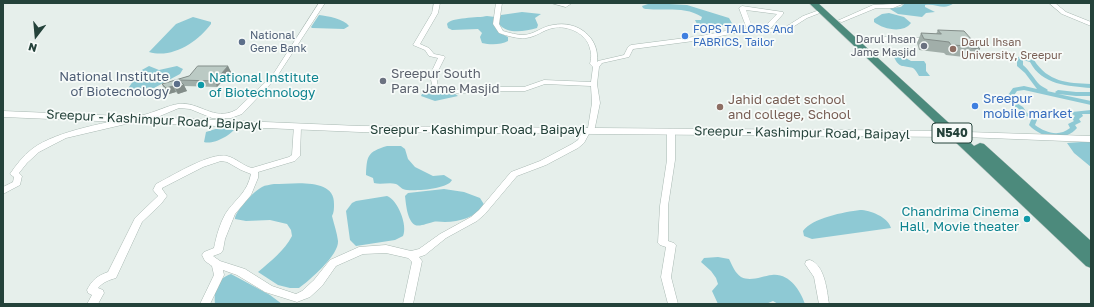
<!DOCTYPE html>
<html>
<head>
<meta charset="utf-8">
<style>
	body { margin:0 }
	#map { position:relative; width:1094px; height:307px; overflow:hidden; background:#e6efeb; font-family:"Golos Text",sans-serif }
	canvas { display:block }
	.frame { position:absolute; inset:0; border:4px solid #24423a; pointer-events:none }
	.north { position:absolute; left:16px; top:16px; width:40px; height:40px; -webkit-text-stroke:3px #f7fbf9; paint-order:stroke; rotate:196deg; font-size:11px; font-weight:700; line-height:16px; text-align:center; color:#24423a }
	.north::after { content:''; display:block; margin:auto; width:14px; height:18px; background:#24423a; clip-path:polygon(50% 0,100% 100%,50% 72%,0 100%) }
</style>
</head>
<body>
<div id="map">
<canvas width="1094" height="307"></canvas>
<div class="frame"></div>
<div class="north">N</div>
</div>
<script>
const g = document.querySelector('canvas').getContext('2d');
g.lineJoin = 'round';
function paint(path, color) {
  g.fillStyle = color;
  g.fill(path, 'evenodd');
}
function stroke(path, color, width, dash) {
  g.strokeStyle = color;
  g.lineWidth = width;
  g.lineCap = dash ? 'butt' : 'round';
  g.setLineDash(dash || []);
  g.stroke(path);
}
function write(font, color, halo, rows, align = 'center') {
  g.font = font + ' "Golos Text",sans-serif';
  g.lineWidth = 3.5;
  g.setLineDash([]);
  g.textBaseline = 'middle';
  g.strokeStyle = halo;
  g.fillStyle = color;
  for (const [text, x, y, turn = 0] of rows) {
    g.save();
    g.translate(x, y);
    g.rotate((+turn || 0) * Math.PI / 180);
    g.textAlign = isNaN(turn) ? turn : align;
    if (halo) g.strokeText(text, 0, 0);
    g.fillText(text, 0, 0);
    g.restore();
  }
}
const water = new Path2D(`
	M651 3 687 5 729 18 733 25 731 26 709 24 708 25 697 24 695 20H701L702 17C685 6 665 11 647 9 643 9 643 8 642 6Z
	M905 3H954C944 11 936 3 925 5V7L935 12 926 13 922 17 898 14 890 9 891 8 901 7Z
	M522 12 541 14 535 18 538 25 537 28C525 31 508 35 499 24L500 17 501 15Z
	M889 13 904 17 911 23C903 34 883 29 874 22V19L882 14Z
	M319 15C328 16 344 19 349 26L344 29 312 28 311 27Z
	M487 16 495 17C495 32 497 31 508 37V41C501 45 490 45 482 43L480 37 482 33 478 29 452 30 448 28 447 24C451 17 478 18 487 16Z
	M193 17 211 22V24C198 42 172 59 149 52L176 24Z
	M897 56 904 57 911 61H924L926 64V71L930 76H919C917 73 916 70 913 68 904 65 899 69 894 57Z
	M149 66 159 70 177 66 183 69 180 74 154 88 127 90 140 71Z
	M427 92 455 94 458 96 435 101 421 96 422 94Z
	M225 126 235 128C232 135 213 145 204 142L206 132Z
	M1081 142H1091V167L1074 153 1067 143Z
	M387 146H401L405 149 408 159 415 167 433 176 444 175 452 180C448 189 417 191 407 190 402 190 400 186 396 184 389 182 381 185 374 183L373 178 366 175C367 156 367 152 387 146Z
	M274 184C293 184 335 177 334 204 334 209 334 212 332 216 334 224 337 233 338 241 339 255 310 280 299 288H290L278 285 258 272C271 261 284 251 292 236L291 230 287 224 270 220 246 221 235 219C235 211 254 191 262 187 265 185 270 185 274 184Z
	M444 189 464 192 480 198 485 206C474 217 460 222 445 222 441 222 437 221 433 222 428 223 420 227 415 225 407 220 406 204 405 196L408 193Z
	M387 196C398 200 408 226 403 236L395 240 356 246 350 240 346 211 352 203 356 201Z
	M860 210C870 210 888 217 891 228L812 239 804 236 803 231C812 218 844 212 860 210Z
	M718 257 729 259C732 265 735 273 741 277 751 282 762 276 772 275 789 273 800 290 805 304H778L773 301 766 304H718L712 291 718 284 716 278 711 271 701 262 704 258Z
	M231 274 270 295 282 304H215C214 290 216 279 231 274Z`);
const canal = new Path2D(`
	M1020 56 1034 60C1048 82 1067 83 1091 84V88C1068 86 1042 85 1030 62L1023 60V65C1030 71 1034 79 1040 85 1042 87 1046 88 1048 90L1047 91 1056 93 1055 92 1058 90 1076 92H1091V96H1076L1058 94 1091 101V105L1024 90 1017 91 1012 98V100L1023 107 1027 113 1033 115 1037 120 1035 125C1046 133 1059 137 1070 128L1068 124 1074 121 1072 119 1075 116 1071 113 1072 112 1091 110V114H1082L1083 116 1079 119 1081 122 1075 125 1077 128C1064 143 1041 138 1029 125L1031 120 1029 117 1023 115 1019 109 1006 101V98L1013 88 1024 86 1037 89 1025 73 1017 66V58Z`);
const minor = new Path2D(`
	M319 3H325L276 78 242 114 231 118H212L190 109 179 108 160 116 66 138 39 152 27 163 19 173 22 176 20 185 3 194V187L13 182 14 177 10 174C16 165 23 156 32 149 57 130 111 122 143 115 153 113 169 105 178 104 200 101 213 122 236 110L272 76Z
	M434 3H440L438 13 420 44 429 48 434 54 444 56 445 57 436 75 438 87 451 90 485 87H524L544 80 591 82 593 67 590 64C591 59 592 54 590 49 587 33 567 25 553 28 543 30 536 37 526 38 517 39 508 36 499 33L493 24 496 3H502L499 24 503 31C510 33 517 35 524 35 535 34 543 26 553 25 577 20 600 37 597 62L598 61 624 55 628 47 631 45 701 36 735 29H747L739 8 742 6 783 12V14L770 29 784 28 803 16 822 9 825 11 807 18 785 32 735 33 701 40 633 49 629 57 602 63 599 67 597 84 600 103 594 132H590L584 143 578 148 546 165 517 176 485 214 477 221 446 238 425 255 419 257 422 261 413 304H403L412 262 408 258 386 253 363 254 336 266 322 286 310 297 297 302 265 292 237 275 223 270 224 275 210 304H200L214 275 212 266 205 261 202 255 204 252 214 248C216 237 221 219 228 210 238 197 247 192 251 174L241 170 227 162 221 161 203 167 162 188V189L167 196 161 204 142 222 116 278C109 280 103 282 98 288L103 290 104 293 98 304H87L92 295 88 293 87 290C92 280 97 276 108 272L135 218 158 196 153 190 156 184C172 176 210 152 227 156 236 158 243 166 252 168L289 157 292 155 294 125H300L301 127 300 156 295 161 258 172V178L251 195 235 214 225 239 223 250 221 253 213 256 220 261 245 269 272 286 296 294 302 291 314 280 330 260 359 247 386 245 411 251 419 249 440 234 471 217 479 210 511 172 540 161 572 144 578 140 584 128H588L592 103 591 86 545 84 525 91H485L451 94 433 89 430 75 438 58 429 56 425 50 413 45 432 13ZM746 10 777 14 769 22 764 29H753Z
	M551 3H572L566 7Z
	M897 3H905L893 8H876L842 22 837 21 873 5 893 4Z
	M1049 3H1055L1066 12 1091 22V26L1062 14Z
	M886 37 928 38 931 40 928 42 886 41 862 43 859 41 862 39Z
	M668 129H671L675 131V160L668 206V241L674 243 676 245 671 277 678 304H668L661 277 666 247 660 245 658 243 660 206 667 160V131Z
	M810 260C825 265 827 291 829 304H819L814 277 805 264 806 261Z`);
const tertiary = new Path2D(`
	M3 111 360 126 954 131 959 134 954 137 360 132 3 117Z
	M967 132 1091 136V142L964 137 962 135 964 133Z`);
const trunk = new Path2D(`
	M809 3H818L974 146 980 143 984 144 1091 241V268L1086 266Z`);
const wall = new Path2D(`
	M938 30 980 49 975 59H966L964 57 946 55 944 53 919 50 917 43 921 33 936 34Z
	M228 66 231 72 217 87 184 86 187 91 178 94 176 92 169 94 164 90 162 84 189 76Z`);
const shadedWall = new Path2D(`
	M228 66 231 72 217 87 215 81Z
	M184 85 187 91 178 94 175 88Z
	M173 86 176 92 169 94 166 88Z`);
const building = new Path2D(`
	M938 30 964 31 980 49 971 48 969 46 951 45 949 42 924 39 921 33 941 34Z
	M198 66H228L215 81 179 80 184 85 175 88 173 86 166 88 162 84 189 76Z`);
const markers = [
	[685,36,4,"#3f7fe0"],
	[242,42,4,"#5c6f8a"],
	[924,46,4,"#6b7280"],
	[953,49,4,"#8d6e63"],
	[383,81,4,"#6b7280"],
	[177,84,4,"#5c6f8a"],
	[201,85,4,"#0f9aa8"],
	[975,106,4,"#3f7fe0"],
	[720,107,4,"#8d6e63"],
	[1027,219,4,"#0f9aa8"]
];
const farShopnames = [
	["FOPS TAILORS And",693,30],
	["FABRICS, Tailor",693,43]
];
const farServicenames = [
	["National",250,36],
	["Gene Bank",250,49]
];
const farWorshipnames = [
	["Darul Ihsan",916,40],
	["Jame Masjid",916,53]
];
const farEducationnames = [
	["Darul Ihsan",961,43],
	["University, Sreepur",961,56]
];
const shields = [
	[952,133,40]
];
const shieldNames = [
	["N540",952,133]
];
const worshipNames = [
	["Sreepur South",391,74],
	["Para Jame Masjid",391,89]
];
const serviceNames = [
	["National Institute",169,77],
	["of Biotecnology",169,92]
];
const cultureNames = [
	["National Institute",209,78],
	["of Biotechnology",209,93],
	["Chandrima Cinema",1019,212,"right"],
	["Hall, Movie theater",1019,227,"right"]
];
const shopNames = [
	["Sreepur",983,99],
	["mobile market",983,114]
];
const educationNames = [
	["Jahid cadet school",728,100],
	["and college, School",728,115]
];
const streetNames = [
	["Sreepur - Kashimpur Road, Baipayl",154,120,3],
	["Sreepur - Kashimpur Road, Baipayl",478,130],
	["Sreepur - Kashimpur Road, Baipayl",802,133,1]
];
paint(water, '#8ec9d4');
paint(canal, '#8ec9d4');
stroke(minor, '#a8b8b2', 1);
stroke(tertiary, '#a8b8b2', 1);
stroke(trunk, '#c2cac8', 1);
paint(minor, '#fff');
paint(tertiary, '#fff');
paint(trunk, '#4c8a7c');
paint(wall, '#a1aea9');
paint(shadedWall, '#838d89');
paint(building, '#bbcac4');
stroke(building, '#838d89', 1);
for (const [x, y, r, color] of markers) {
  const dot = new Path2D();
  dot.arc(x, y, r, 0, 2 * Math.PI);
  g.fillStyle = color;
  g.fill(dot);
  stroke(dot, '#f7fbf9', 1.5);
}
write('11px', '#366cbe', '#f7fbf9', farShopnames, 'left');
write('11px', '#4e5e75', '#f7fbf9', farServicenames, 'left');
write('11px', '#5b616d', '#f7fbf9', farWorshipnames, 'right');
write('11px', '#785e54', '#f7fbf9', farEducationnames, 'left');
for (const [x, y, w] of shields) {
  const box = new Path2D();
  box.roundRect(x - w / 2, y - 10, w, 20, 3);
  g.fillStyle = '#f7fbf9';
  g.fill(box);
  stroke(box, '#24423a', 1);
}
write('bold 12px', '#24423a', null, shieldNames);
write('13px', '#5b616d', '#f7fbf9', worshipNames, 'left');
write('13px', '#4e5e75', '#f7fbf9', serviceNames, 'right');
write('13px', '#0d838f', '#f7fbf9', cultureNames, 'left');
write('13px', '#366cbe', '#f7fbf9', shopNames, 'left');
write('13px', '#785e54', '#f7fbf9', educationNames, 'left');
write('13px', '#24423a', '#f7fbf9', streetNames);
</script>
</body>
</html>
